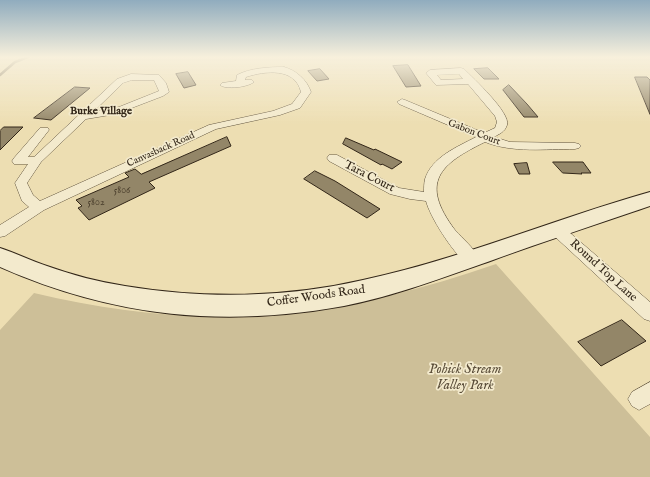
<!DOCTYPE html>
<html>
<head>
<meta charset="utf-8">
<style>
	body { margin:0 }
	canvas { display:block; background:#eddeb2 }
</style>
</head>
<body>
<canvas width="650" height="477"></canvas>
<script>
const g = document.querySelector('canvas').getContext('2d');
g.lineJoin = 'round';
function paint(path, color) {
  g.fillStyle = color;
  g.fill(path, 'evenodd');
}
function stroke(path, color, width, dash) {
  g.strokeStyle = color;
  g.lineWidth = width;
  g.lineCap = dash ? 'butt' : 'round';
  g.setLineDash(dash || []);
  g.stroke(path);
}
function write(font, color, halo, rows, align = 'center') {
  g.font = font + ' "IM FELL English",serif';
  g.lineWidth = 3.5;
  g.setLineDash([]);
  g.textBaseline = 'middle';
  g.strokeStyle = halo;
  g.fillStyle = color;
  for (const [text, x, y, turn = 0] of rows) {
    g.save();
    g.translate(x, y);
    g.rotate((+turn || 0) * Math.PI / 180);
    g.textAlign = isNaN(turn) ? turn : align;
    if (halo) g.strokeText(text, 0, 0);
    g.fillText(text, 0, 0);
    g.restore();
  }
}
const green = new Path2D(`
	M496 264 650 437V477H0V330L34 293C102 309 166 318 237 316 250 316 263 317 276 315 352 307 424 289 496 264Z`);
const stream = new Path2D(`
	M0 75 15 62 28 57`);
const building = new Path2D(`
	M408 65 421 86 406 87 393 66Z
	M488 68 499 79H484L474 69Z
	M320 69 329 79 317 81 308 71Z
	M188 72 196 85 184 88 176 74Z
	M635 77H647L650 80V114Z
	M509 85 527 104 538 117H524L503 90Z
	M75 87 90 88 51 120 34 118Z
	M4 127H23L0 150V131Z
	M227 137 231 146 149 182 155 188 89 220 78 208 82 206 76 200 129 177 125 173 135 169 141 174Z
	M346 138 374 150 375 149 402 162 392 169 382 164 381 165 343 144Z
	M553 162H583L591 173H581L582 174 563 173Z
	M527 163 530 174H519L514 164Z
	M315 171 335 181 380 209 367 218 304 179Z
	M622 320 646 341 601 366 578 342Z`);
const street = new Path2D(`
	M284 67C296 70 307 80 311 92L300 108 280 115 216 129 44 210 5 236 0 237V225L29 207 22 201 15 183 28 164H14L12 161 14 158 40 128H48L49 130 28 157H34L117 79 131 74 159 75 166 83 169 92 163 96 116 114 86 119 41 162 27 183 33 195 40 201 209 125 273 111 292 104 301 92C295 67 265 71 246 77L245 80H252L254 82C248 87 226 90 220 85L222 83 236 81 237 75C250 68 269 67 284 67ZM132 80H154L159 91 119 107 93 112 123 83Z
	M461 68 464 69C473 78 511 113 507 125 505 132 499 134 494 137L510 142 575 143 579 144 581 146 579 148 575 149C546 149 512 153 485 142 440 164 419 182 455 230 463 239 473 247 479 258L477 262C472 264 469 265 465 262 452 251 430 217 426 201L410 199 390 194 329 161 327 158 329 155H337L399 188 424 192C424 188 424 183 425 179 432 157 457 147 476 137L399 104 397 102 402 99 405 100 484 133 495 128 497 122 495 116 468 84 436 85 426 73 430 70ZM459 74 463 79 441 80 437 75Z
	M557 225 562 226 650 302V321L644 319 552 234 550 230 552 226Z
	M650 382V404L639 410 632 406 628 399 632 392Z`);
const secondary = new Path2D(`
	M650 192V206C598 224 545 241 493 260 444 277 395 296 344 306 223 328 113 317 0 267V248C16 253 31 261 47 266 72 275 99 282 125 286 203 299 286 298 363 280 461 259 554 219 650 192Z`);
const farStreetnames = [
	["Gabon Court",474,133,21],
	["Canvasback Road",161,150,-24]
];
const numberNames = [
	["5806",122,191],
	["5802",96,203]
];
const farNeighbourhoodnames = [
	["Burke Village",101,112]
];
const streetNames = [
	["Tara Court",369,177,27],
	["Round Top Lane",603,271,42],
	["Coffer Woods Road",316,297,-8]
];
const nearParknames = [
	["Pohick Stream",465,370],
	["Valley Park",465,386]
];
paint(green, '#cdbf98');
stroke(stream, '#7c6f55', 2.5);
paint(building, '#938668');
stroke(building, '#322618', 1);
stroke(street, '#61543e', 1);
stroke(secondary, '#322618', 2);
paint(street, '#f3eacd');
paint(secondary, '#f3eacd');
const sky = g.createLinearGradient(0, 0, 0, 124);
sky.addColorStop(0, '#90acbe');
sky.addColorStop(0.46, '#f7f0dc');
sky.addColorStop(1, '#f7f0dc00');
g.fillStyle = sky;
g.fillRect(0, 0, 650, 124);
write('10px', '#322618', '#f3eacd', farStreetnames);
write('10px', '#4a3e2c', null, numberNames);
write('bold 11px', '#322618', '#f3eacd', farNeighbourhoodnames);
write('12px', '#322618', '#f3eacd', streetNames);
write('italic 14px', '#594c38', '#f3eacd', nearParknames);
</script>
</body>
</html>
